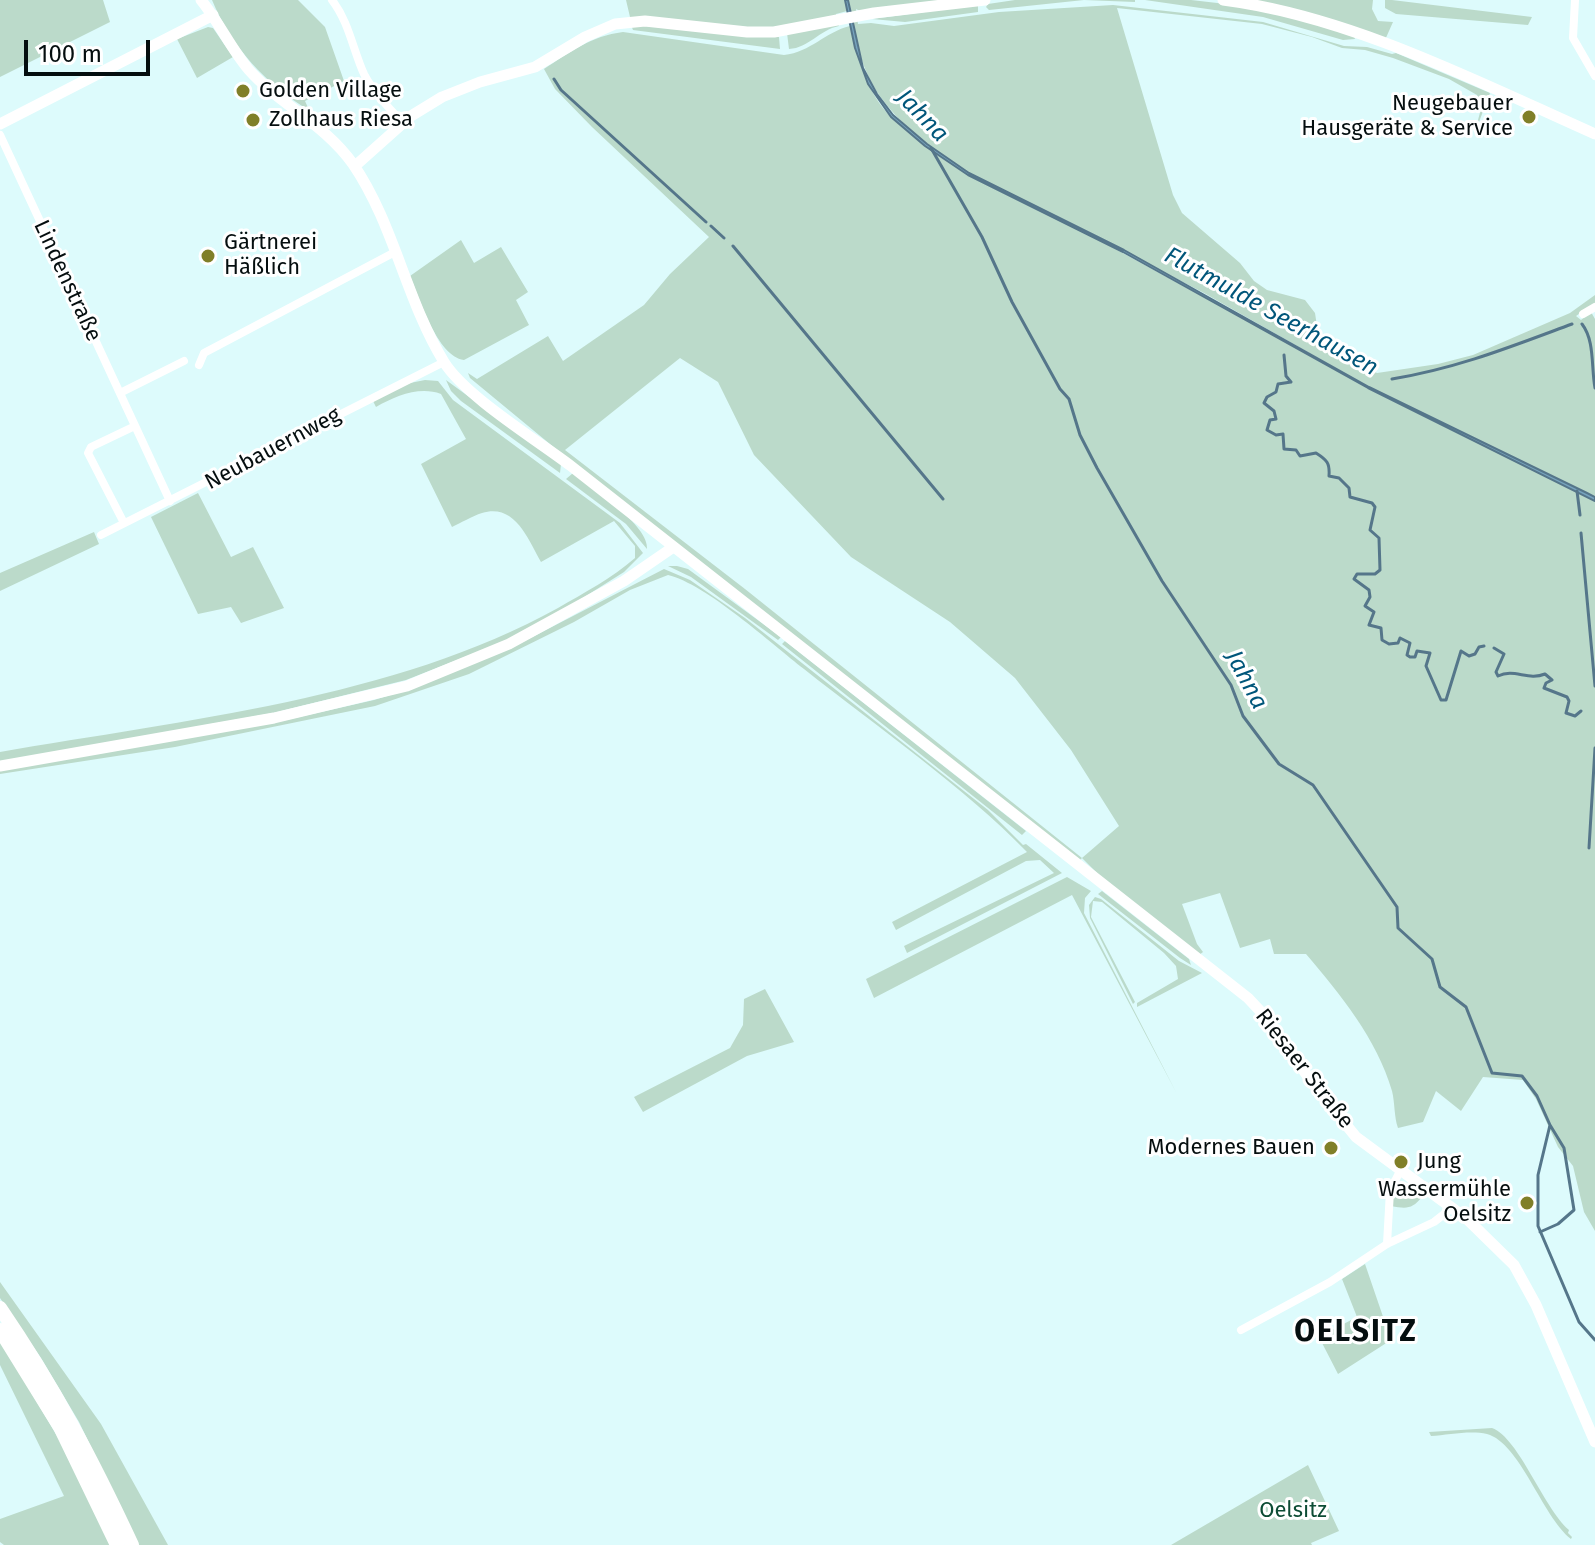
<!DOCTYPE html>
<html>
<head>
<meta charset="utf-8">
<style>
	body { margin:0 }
	#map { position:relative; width:1595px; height:1545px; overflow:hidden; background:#ddfbfc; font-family:"Fira Sans",sans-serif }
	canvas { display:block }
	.scale { position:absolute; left:24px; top:40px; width:126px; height:36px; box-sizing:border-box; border:4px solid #050e0f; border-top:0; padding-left:10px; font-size:24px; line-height:28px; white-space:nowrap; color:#050e0f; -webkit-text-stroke:6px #fff; paint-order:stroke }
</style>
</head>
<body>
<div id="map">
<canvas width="1595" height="1545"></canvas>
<div class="scale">100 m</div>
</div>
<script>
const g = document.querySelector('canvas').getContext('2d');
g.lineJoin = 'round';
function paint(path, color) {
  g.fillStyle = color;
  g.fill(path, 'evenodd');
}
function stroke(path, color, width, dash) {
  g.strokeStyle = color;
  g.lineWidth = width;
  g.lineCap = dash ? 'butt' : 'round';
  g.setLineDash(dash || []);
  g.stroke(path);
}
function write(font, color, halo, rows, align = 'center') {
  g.font = font + ' "Fira Sans",sans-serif';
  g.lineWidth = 6;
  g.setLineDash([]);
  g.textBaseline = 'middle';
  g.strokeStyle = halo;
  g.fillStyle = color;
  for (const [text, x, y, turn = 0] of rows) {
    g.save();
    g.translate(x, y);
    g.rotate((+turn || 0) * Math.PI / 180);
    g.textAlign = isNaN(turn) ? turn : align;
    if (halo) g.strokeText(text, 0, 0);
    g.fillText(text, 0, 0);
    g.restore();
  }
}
const green = new Path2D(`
	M0 0H103L110 22 0 77Z
	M212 0H298L325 27 344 81 305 101 309 110C266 85 231 46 212 0Z
	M626 0H845L847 11 836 14V16L786 27 747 28 630 17Z
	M848 0H952L860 11 856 9 858 24 871 23 894 26 999 12 1113 5 1263 22 1344 46 1367 47 1392 54 1396 53 1490 93 1474 135 1482 105 1477 95 1449 79 1393 58 1365 50 1342 48 1312 37 1262 24 1117 8 1173 195 1182 213 1240 263 1254 281 1267 290 1305 300 1315 313 1318 333 1324 341 1343 357 1377 373 1438 364 1473 355 1570 313 1595 295V303L1576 316 1581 320 1591 312 1595 319V1231L1584 1212 1573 1166 1558 1147 1536 1099 1523 1080 1483 1077 1461 1111 1436 1091 1423 1122 1398 1128C1394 1117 1395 1103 1392 1091 1377 1039 1340 994 1306 954H1274L1270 939 1240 948 1220 893 1182 904 1197 944 1203 952 1199 955 1108 884 1082 858 1080 860 562 454 470 378 468 373 477 379 548 336 563 361 644 305 670 274 709 237 592 127 555 89 544 69C570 52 591 36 623 32L784 55C811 52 825 32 850 26 858 58 867 93 891 117 901 127 915 135 926 144 870 95 861 73 848 0ZM1040 208 1204 293 1369 387ZM680 358 718 382 754 455 851 557 950 622 1015 678 1071 750 1119 826 1082 858 745 589 565 450Z
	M1015 0H1135V2L1084 0 989 10 986 7 988 4Z
	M1145 0H1191L1261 8 1354 36 1355 39 1343 40 1263 17Z
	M1251 0H1373L1372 9 1378 21 1393 22 1385 40Z
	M1385 0H1392L1532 17 1528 25 1396 14 1385 8Z
	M978 5V12L905 22 872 19Z
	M838 24 839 26C819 30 809 48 789 49L787 33Z
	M631 25 779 37 780 49 633 30Z
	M208 27 213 28 233 57 197 78 177 39Z
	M461 240 474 263 501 247 528 292 516 300 529 325 464 360C437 356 420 299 410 276Z
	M425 380 438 381 453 400 620 523 643 553 624 572 567 608 508 640 406 680 273 713 0 762V752C183 720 394 699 558 608 584 593 612 578 635 558V546L614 521 541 562C528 539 515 503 482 513 472 516 461 523 452 527L421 464 466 439 441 394C419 386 396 396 376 407L373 401 410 383Z
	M446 380 561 464 560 473 461 401 451 391Z
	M573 473C591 487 650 526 647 549L626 524 566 479Z
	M198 493 231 557 253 547 284 608 241 623 231 607 198 614 151 517Z
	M94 532 99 544 0 591V573Z
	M668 566H677L688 569 781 637 778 640 691 577Z
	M664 569 690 580 745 618 988 810 1023 845 1026 844 1062 873 907 953 904 946 1054 873 1040 860 1026 861 896 930 892 922 1027 852C963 786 877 727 804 669 772 644 706 584 668 575L630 590 574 622 469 674 375 706 175 747 0 774V770L277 722 374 700 410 689 513 647Z
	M785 641 1026 831 1022 835 782 644Z
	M1067 877 1091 891 1085 898 1084 913 1177 1094 1072 895 874 998 866 979Z
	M1102 891 1189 959 1191 965 1180 958 1098 894Z
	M1095 897 1101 899 1179 961 1202 973 1137 1007V1003L1178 979 1176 966 1164 953 1102 902 1093 901 1091 917 1135 1002 1133 1004 1090 918 1089 905Z
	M765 989 794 1042 747 1056 643 1112 634 1097 730 1048 743 1025 744 999Z
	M1401 1184 1422 1197C1412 1209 1407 1209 1391 1206L1392 1194Z
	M1365 1264 1391 1340 1338 1374 1321 1341 1330 1331 1357 1317 1342 1279Z
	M0 1282 101 1424 168 1545H138L79 1422 41 1358 0 1298Z
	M0 1340 63 1446 110 1545H4L0 1542V1519L64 1496 0 1365Z
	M1492 1428C1519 1438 1543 1507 1569 1530L1568 1533 1572 1537 1571 1539C1542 1516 1520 1443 1487 1434 1470 1430 1448 1435 1431 1436L1429 1432Z
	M1308 1465 1339 1531 1311 1543 1312 1545H1171Z`);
const water = new Path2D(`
	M845 0H848L863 68 877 94 893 115 927 144 969 173 1124 250 1369 387 1587 493 1595 497V501L1368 388 1123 252 968 175 925 146 891 117 868 84 855 48Z`);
const stream = new Path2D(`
	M554 79 561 90 706 222
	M931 148 982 237 1012 302 1060 389 1069 399 1080 435 1097 468 1162 581 1231 685 1243 716 1279 764 1313 785 1397 907 1398 928 1432 959 1440 987 1466 1007 1492 1073 1522 1076 1537 1096 1550 1125 1538 1175V1226L1579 1322 1595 1340
	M711 226 724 238
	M733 246 943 499
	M1582 324C1595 341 1591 367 1595 388
	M1284 355 1286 376 1291 382 1278 384 1276 392 1267 397 1264 403 1274 411 1276 419 1270 420 1267 430 1276 435 1283 434 1284 449 1296 450 1300 456 1316 453C1327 460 1330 463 1329 476L1339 478 1349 488 1350 497 1372 503 1375 507 1370 530 1379 538 1380 570 1375 574H1357L1354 579 1369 590 1370 597 1365 606 1374 612 1369 625 1381 628 1382 640 1389 644 1398 643 1400 638 1410 643 1407 655 1410 657H1415L1417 651 1430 653 1426 666 1441 700H1446L1461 651 1469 656 1475 654 1479 647 1484 646
	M1392 379C1458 368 1510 347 1572 324
	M1577 491 1580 515
	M1581 533 1595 686
	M1494 648 1504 654 1496 672 1498 676C1514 668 1528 681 1545 674L1552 680 1546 683 1544 688 1567 697 1569 701 1566 713 1575 716 1581 711
	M1589 848 1595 748
	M1540 1232 1558 1224 1574 1210 1564 1148 1550 1125`);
const street = new Path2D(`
	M332 0C349 22 353 50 364 74 374 93 389 108 403 123
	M1575 0 1573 38 1595 76
	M0 135 170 501
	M1583 314 1595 307
	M199 365 204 353 395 252
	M120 393 184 361
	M124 523 88 453 91 447 135 426
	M101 535 444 362
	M1387 1244 1390 1191 1400 1171
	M1241 1330 1330 1282 1387 1244 1434 1222 1452 1208`);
const secondary = new Path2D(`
	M201 0C219 22 231 49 249 70 280 105 324 123 353 164 394 224 406 300 444 362 465 396 537 440 571 466L1248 998 1262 1013 1317 1089 1356 1137 1467 1219 1514 1265 1536 1305 1595 1442
	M1223 0C1350 16 1478 82 1595 134
	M0 124 213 15
	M355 166 411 116 442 97 480 82 535 67 585 37 615 24 645 21 747 32H774L874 13 985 0
	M0 766 274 718 407 686 509 644 624 581 672 548`);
const highway = new Path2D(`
	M0 1308C54 1387 92 1459 132 1545
	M0 1330 60 1427 117 1545`);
const markers = [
	[243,91,8,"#807f28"],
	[1529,117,8,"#807f28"],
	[253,120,8,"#807f28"],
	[208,256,8,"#807f28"],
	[1331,1148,8,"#807f28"],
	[1401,1162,8,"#807f28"],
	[1527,1203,8,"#807f28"]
];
const poiNames = [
	["Golden Village",259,91],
	["Neugebauer",1513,104,"right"],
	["Hausgeräte & Service",1513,129,"right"],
	["Zollhaus Riesa",269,120],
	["Gärtnerei",224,243],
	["Häßlich",224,268],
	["Modernes Bauen",1315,1148,"right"],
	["Jung",1417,1162],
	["Wassermühle",1511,1190,"right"],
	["Oelsitz",1511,1215,"right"]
];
const streetNames = [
	["Lindenstraße",67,281,65],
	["Neubauernweg",273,449,-28],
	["Riesaer Straße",1304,1069,52]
];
const parkNames = [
	["Oelsitz",1293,1511]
];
const waterNames = [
	["Jahna",922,116,46],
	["Flutmulde Seerhausen",1271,312,29],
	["Jahna",1246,680,62]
];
const districtNames = [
	["OELSITZ",1356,1333]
];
paint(green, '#bbdaca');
paint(water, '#77a3be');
stroke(water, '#55768a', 2);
stroke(stream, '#55768a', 3);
stroke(street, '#fff', 8);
stroke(secondary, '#fff', 11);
stroke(highway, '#fff', 14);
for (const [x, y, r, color] of markers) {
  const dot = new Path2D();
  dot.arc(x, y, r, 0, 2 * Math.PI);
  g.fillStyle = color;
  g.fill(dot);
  stroke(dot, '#fff', 3);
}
write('22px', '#050e0f', '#fff', poiNames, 'left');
write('22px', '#050e0f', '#fff', streetNames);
write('22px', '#0d4c35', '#fff', parkNames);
write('italic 24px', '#00567a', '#fff', waterNames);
g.letterSpacing = '2px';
write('bold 30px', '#050e0f', '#fff', districtNames);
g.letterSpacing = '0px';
</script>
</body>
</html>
